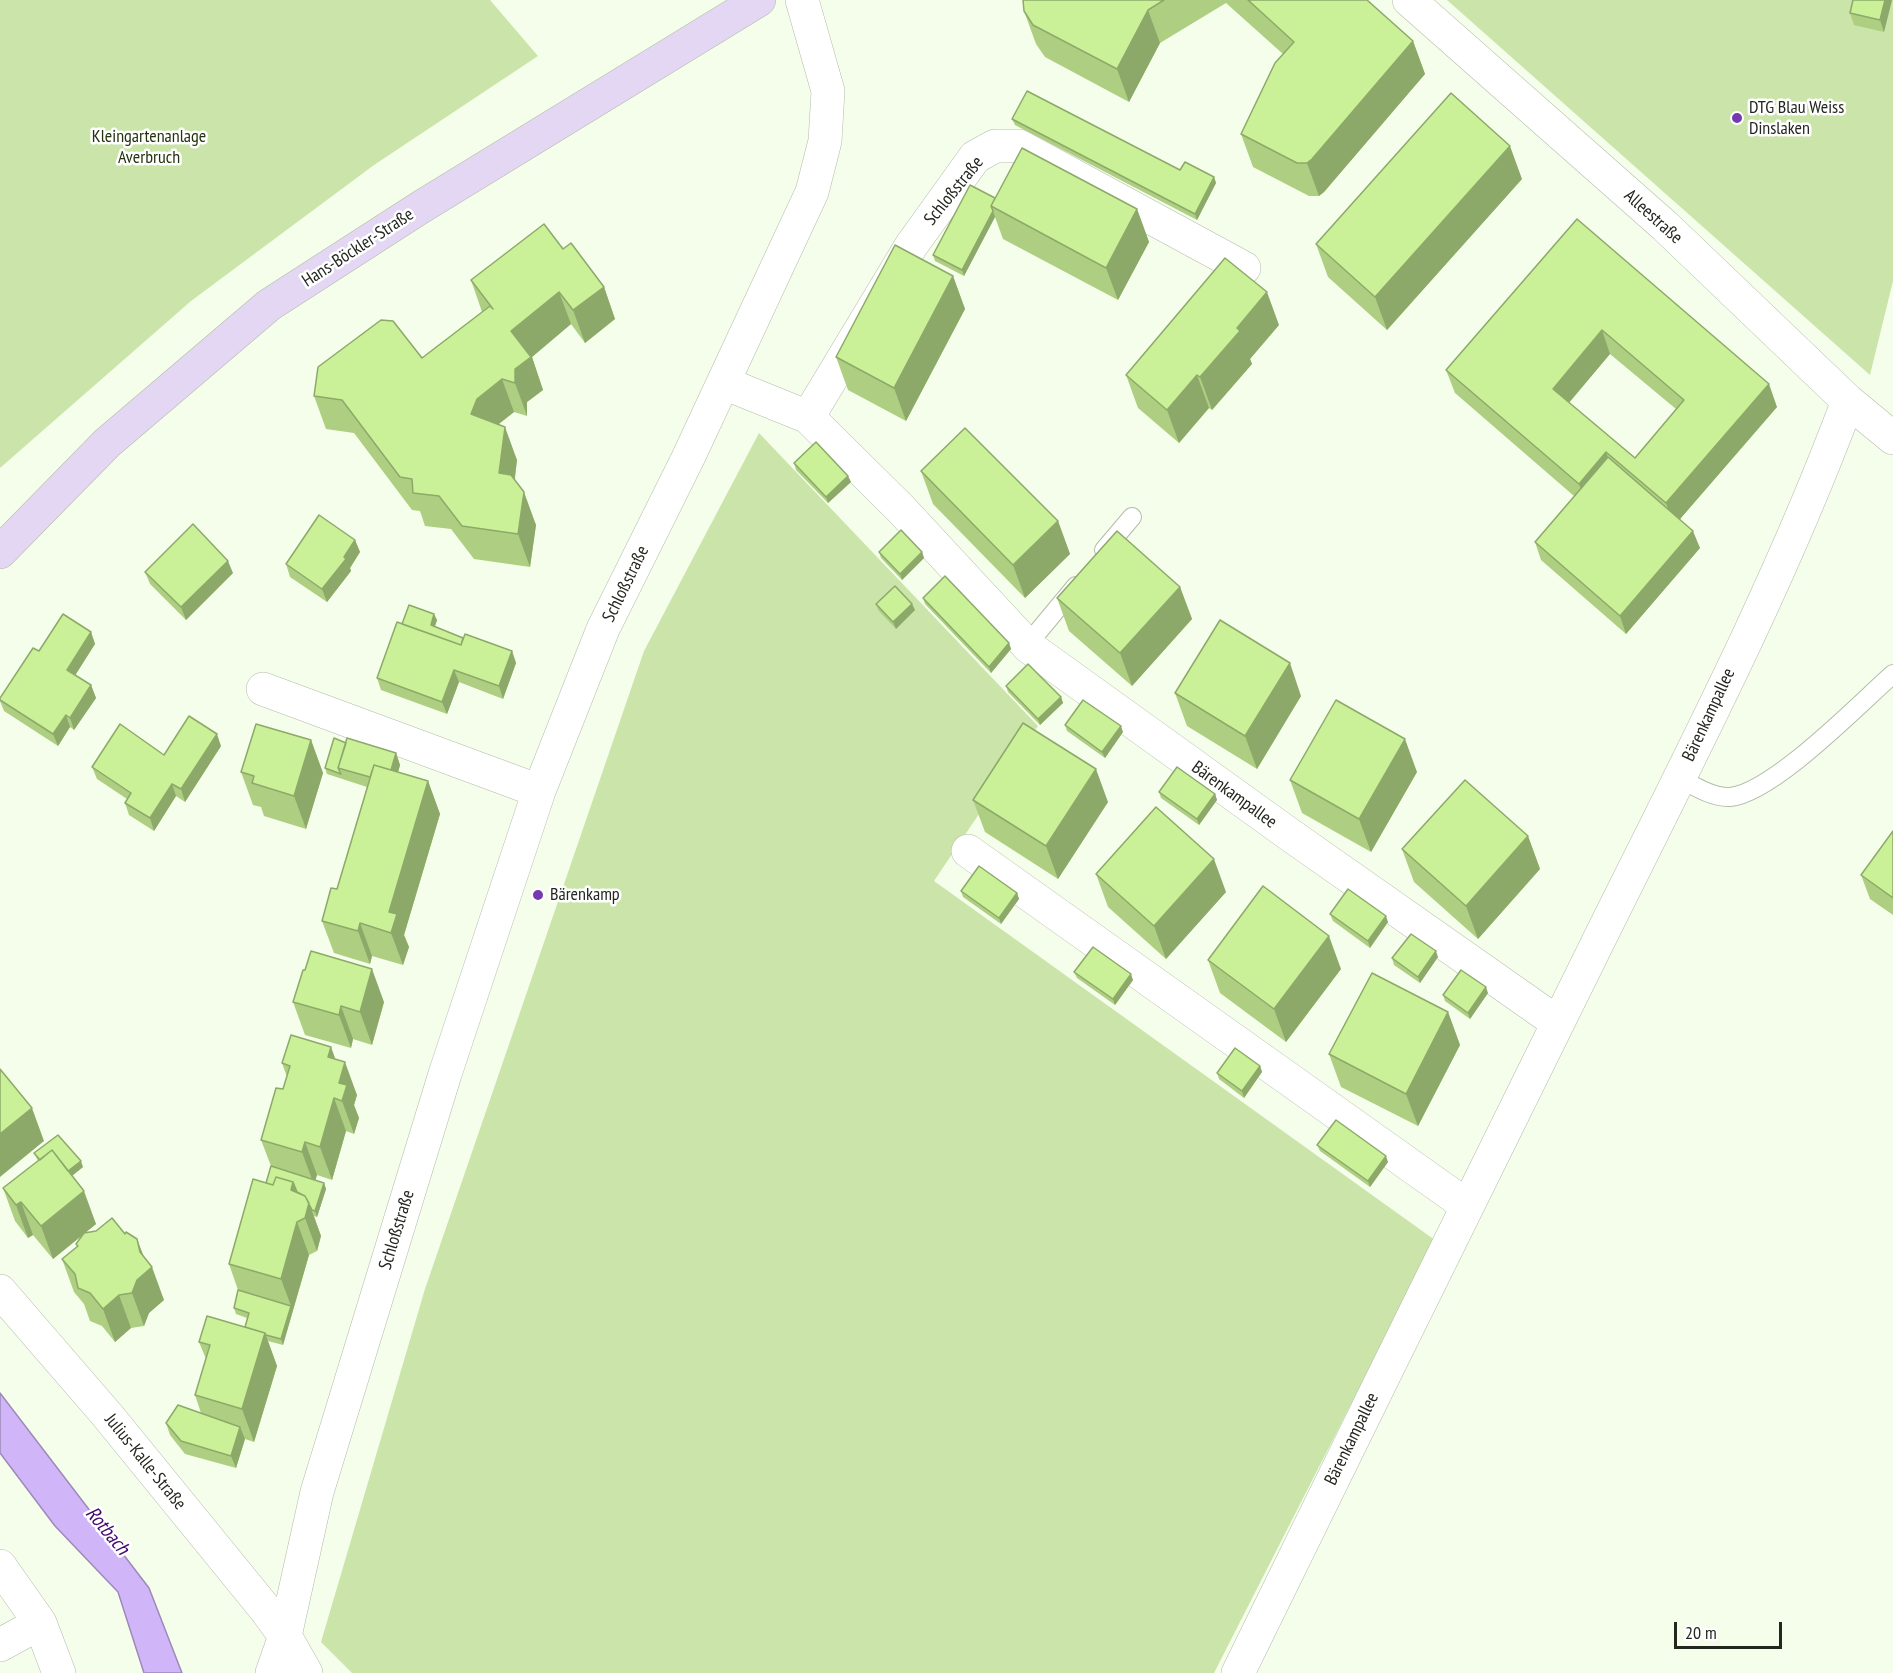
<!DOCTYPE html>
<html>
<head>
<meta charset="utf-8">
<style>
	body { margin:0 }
	#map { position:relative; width:1893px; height:1673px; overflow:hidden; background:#f5feeb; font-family:"PT Sans Narrow",sans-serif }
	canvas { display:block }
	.scale { position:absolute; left:1674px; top:1622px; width:108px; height:27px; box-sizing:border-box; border:3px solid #242720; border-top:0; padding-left:8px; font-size:18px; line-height:21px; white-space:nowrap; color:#242720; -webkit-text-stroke:4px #fff; paint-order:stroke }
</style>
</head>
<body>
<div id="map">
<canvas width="1893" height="1673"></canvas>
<div class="scale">20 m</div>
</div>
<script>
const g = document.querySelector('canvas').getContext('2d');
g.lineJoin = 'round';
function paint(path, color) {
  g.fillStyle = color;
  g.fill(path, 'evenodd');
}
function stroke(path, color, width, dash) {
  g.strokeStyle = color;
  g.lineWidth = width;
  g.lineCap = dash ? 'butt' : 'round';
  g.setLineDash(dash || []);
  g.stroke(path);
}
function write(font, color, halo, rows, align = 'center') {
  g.font = font + ' "PT Sans Narrow",sans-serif';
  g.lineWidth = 5;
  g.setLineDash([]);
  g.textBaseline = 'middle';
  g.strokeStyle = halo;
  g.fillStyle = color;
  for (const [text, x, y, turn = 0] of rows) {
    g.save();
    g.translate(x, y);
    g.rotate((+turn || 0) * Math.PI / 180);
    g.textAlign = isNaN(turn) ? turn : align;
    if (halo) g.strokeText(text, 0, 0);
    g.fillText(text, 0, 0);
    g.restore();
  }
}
const green = new Path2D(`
	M0 0H490L538 56 374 165 191 301 0 468Z
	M1447 0H1893V281L1870 375Z
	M759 433 1038 726 934 881 1439 1243 1377 1353 1214 1673H352L321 1642 425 1289 644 651Z`);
const water = new Path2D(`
	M0 1393 149 1588 182 1673H144L118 1592 55 1526 0 1453Z`);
const service = new Path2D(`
	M1104 550 1132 517
	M1027 645 1076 586
	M1679 778C1694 786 1713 798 1730 797 1773 793 1859 704 1893 674`);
const minor = new Path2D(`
	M1409 0 1665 226 1848 401 1893 438
	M724 383 808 417 900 508 1029 647 1293 837 1558 1023
	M808 417 911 246 975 157 995 146H1019L1244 268
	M263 689 539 791
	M968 851 1466 1205
	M0 1291 108 1416 266 1610 285 1636 306 1673
	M0 1566 40 1623 59 1673
	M0 1645 40 1623
	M272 1673 285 1636 317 1492 445 1074 539 791 603 629 688 458 812 192 825 141 828 91 802 0
	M1238 1673C1356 1431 1476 1189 1595 948 1684 768 1778 589 1848 401`);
const secondary = new Path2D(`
	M0 552 107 443 269 305 421 207 759 0`);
const wall = new Path2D(`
	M1023 0H1367L1413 41 1425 74 1324 192 1319 196H1309L1253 167 1241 134 1283 54 1226 3 1160 43 1129 102 1045 57 1036 44 1024 11Z
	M1892 0 1884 32 1854 25 1850 13Z
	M1012 119 1180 170 1214 177 1216 183 1197 220 1015 125Z
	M1522 179 1387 330 1328 277 1316 244Z
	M995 198 1137 209 1149 242 1118 300 1003 239 995 217 964 276 935 261 933 255Z
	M1577 219 1777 407 1680 519 1700 548 1626 634 1541 560 1535 542 1574 496 1455 393 1446 370ZM1610 354 1676 409 1635 458 1569 403Z
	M563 249 604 287 615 319 585 343 571 324 532 357 543 390 527 402V416L514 412 498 424 517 460 515 479 536 525 530 567 474 559 451 529 425 526 420 511 412 510 354 433 326 429 314 396 422 358 482 312 471 280Z
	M953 276 965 309 906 421 848 390 836 357Z
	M1279 325 1250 359 1252 364 1212 410 1209 408 1179 443 1138 408 1126 375Z
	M794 463 848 476 851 482 828 503 796 470Z
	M921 471 1058 521 1070 554 1025 598 933 504Z
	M355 540 360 552 350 568 351 571 327 602 290 577 286 564Z
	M879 552H922L924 558 902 580 881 558Z
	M145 572 233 573 186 620 150 584Z
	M1180 587 1192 619 1132 686 1069 631 1057 598Z
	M923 598 1009 643 1011 649 991 673 925 604Z
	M876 604H912L915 610 896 629 878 610Z
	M434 614 437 620 435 627 463 638 512 651 516 663 503 699 459 682 447 714 381 690 377 678 402 624Z
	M91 632 95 644 75 675 91 685 96 698 74 730 70 727 58 746 4 711 0 701V698L39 651Z
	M1006 686 1061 697 1063 703 1040 725 1008 692Z
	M1175 693 1301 696 1257 769 1187 726Z
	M1065 725 1123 732 1105 758 1067 731Z
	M311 740 323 773 306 829 264 816 261 807 253 805 241 772Z
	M346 743 396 753 400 765 398 772 428 781 440 814 404 935 409 947 403 965 372 956 370 964 334 953 322 921 337 889 367 787 327 774 325 768Z
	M221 746 185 802 176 796 154 831 129 815 125 803 127 799 97 779 92 767Z
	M1417 772 1371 852 1302 813 1290 780Z
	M1159 792 1215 794 1217 800 1199 825 1161 798Z
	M973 800 1108 802 1058 879 985 832Z
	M1893 831V915L1870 899 1861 875Z
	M1528 836 1540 869 1478 939 1414 882 1402 849Z
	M1096 874 1226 892 1166 959 1108 907Z
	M961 891 1017 893 1019 899 1001 924 963 897Z
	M1330 914 1388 922 1370 948 1333 921Z
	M1438 957 1420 983 1394 965 1392 958Z
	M1208 960 1341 969 1286 1042 1220 993Z
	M1074 972 1133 980 1115 1005 1077 978Z
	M1488 993 1470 1019 1445 1001 1443 995Z
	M293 1002H384L372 1045 353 1039 351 1048 305 1035Z
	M1448 1012 1460 1045 1418 1126 1341 1087 1329 1054Z
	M331 1047 335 1059 357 1095 354 1105 359 1118 354 1134 346 1131 332 1180 317 1175 315 1180 324 1183 326 1189 317 1217 314 1216 321 1236 317 1251 309 1255 283 1345 268 1341 277 1366 254 1442 245 1439 236 1468 185 1454 170 1435 166 1423 201 1413 195 1395 206 1359 199 1342 245 1327 247 1318 236 1314 234 1308 238 1290 229 1264 266 1183 271 1166 261 1140 283 1089 287 1077 282 1063Z
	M1260 1066 1262 1072 1244 1098 1219 1079 1217 1073Z
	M1317 1145 1388 1162 1370 1187 1320 1151Z
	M34 1153 83 1167 72 1176 96 1224 85 1233 125 1234 137 1239 143 1256 164 1300 149 1313 144 1326 131 1328 115 1342 102 1326 90 1321 84 1304 74 1292 62 1259 77 1247 76 1244 84 1234 53 1259 33 1235 28 1238 15 1221 3 1188 38 1161Z`);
const shadedWall = new Path2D(`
	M1885 0H1892L1884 32 1880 20Z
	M1148 10 1160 43 1129 102 1117 69Z
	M1413 41 1425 74 1324 192 1319 196 1307 163Z
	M1510 146 1522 179 1387 330 1375 297Z
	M1214 177 1216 183 1197 220 1195 214Z
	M1137 209 1149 242 1118 300 1106 268Z
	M993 211 995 217 964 276 962 270Z
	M953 276 965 309 906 421 894 388Z
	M604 287 615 319 585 343 573 310Z
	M559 292 571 324 532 357 543 390 527 402V416L515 383 511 331Z
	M1267 292 1279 325 1250 359 1252 364 1212 410 1200 377 1237 328Z
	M1602 330 1610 354 1561 412 1553 389Z
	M1197 375 1209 408 1179 443 1167 410Z
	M502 379 514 412 489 432 471 414 477 399Z
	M1769 384 1777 407 1674 526 1666 503Z
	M505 427 517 460 511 506 499 473Z
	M1606 452 1615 475 1587 507 1579 484Z
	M848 476 851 482 828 503 826 497Z
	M524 492 536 525 530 567 518 534Z
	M1058 521 1070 554 1025 598 1013 565Z
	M1693 531 1700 548 1626 634 1620 616Z
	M355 540 360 552 350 568 351 571 327 602 322 589Z
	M922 552 924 558 902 580 900 574Z
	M228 561 233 573 186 620 181 607Z
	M1180 587 1192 619 1132 686 1120 653Z
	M912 604 915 610 896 629 893 622Z
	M434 614 437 620 433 631 431 625Z
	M91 632 95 644 71 682 67 670Z
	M1009 643 1011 649 991 673 989 667Z
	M512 651 516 663 503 699 499 686Z
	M1290 663 1301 696 1257 769 1245 736Z
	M454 670 459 682 447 714 442 702Z
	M91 685 96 698 74 730 70 718Z
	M1061 697 1063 703 1040 725 1038 719Z
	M66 715 70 727 58 746 53 734Z
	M1121 726 1123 732 1105 758 1102 752Z
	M217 734 221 746 185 802 181 789Z
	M1405 739 1417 772 1371 852 1359 819Z
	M311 740 323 773 306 829 294 796Z
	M396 753 400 765 392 795 387 783Z
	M1096 769 1108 802 1058 879 1046 846Z
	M428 781 440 814 404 935 409 947 403 965 391 933 389 912Z
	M172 784 176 796 154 831 150 818Z
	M1215 794 1217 800 1199 825 1197 819Z
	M1528 836 1540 869 1478 939 1466 906Z
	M1214 859 1226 892 1166 959 1154 926Z
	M1017 893 1019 899 1001 924 999 918Z
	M1386 916 1388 922 1370 948 1368 941Z
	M360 923 372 956 370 964 358 931Z
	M1329 936 1341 969 1286 1042 1274 1009Z
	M1436 951 1438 957 1420 983 1418 977Z
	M372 969 384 1002 372 1045 360 1012Z
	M1131 974 1133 980 1115 1005 1113 999Z
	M1486 987 1488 993 1470 1019 1468 1013Z
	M341 1006 353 1039 351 1048 339 1015Z
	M1448 1012 1460 1045 1418 1126 1406 1094Z
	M331 1047 341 1075 345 1062 357 1095 354 1105 359 1118 354 1134 342 1101 328 1057Z
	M1260 1066 1262 1072 1244 1098 1242 1091Z
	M334 1098 346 1131 332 1180 320 1147Z
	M32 1108 44 1141 0 1177V1134Z
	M305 1142 317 1175 314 1185 302 1152Z
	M1386 1156 1388 1162 1370 1187 1368 1181Z
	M81 1161 83 1167 59 1186 57 1180Z
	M293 1182 305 1215 291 1190Z
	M324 1183 326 1189 317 1217 315 1211Z
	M84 1191 96 1224 53 1259 41 1226Z
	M21 1202 33 1235 28 1238 16 1205Z
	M309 1203 321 1236 317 1251 305 1218Z
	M297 1222 309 1255 283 1345 281 1339 291 1306 281 1279Z
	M137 1239 149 1270 152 1267 164 1300 149 1313 144 1326 132 1293 140 1252Z
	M119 1295 131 1328 115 1342 103 1309Z
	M265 1333 277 1366 254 1442 242 1409Z
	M240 1427 245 1439 236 1468 231 1456Z`);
const building = new Path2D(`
	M1023 0H1164L1148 10 1117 69 1033 25 1024 11Z
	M1248 0H1367L1413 41 1312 159 1307 163H1297L1241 134 1275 63 1294 42Z
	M1853 0H1885L1880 20 1850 13Z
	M1027 91 1180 170 1185 162 1214 177 1195 214 1012 119Z
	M1451 93 1510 146 1375 297 1316 244Z
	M1022 148 1137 209 1106 268 991 206Z
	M970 185 995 198 991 206 993 211 962 270 933 255Z
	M1577 219 1769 384 1666 503 1606 452 1579 484 1446 370ZM1602 330 1684 400 1635 458 1553 389Z
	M544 224 563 249 571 243 604 287 573 310 559 292 511 331 531 357 515 369V383L502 379 477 399 471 414 505 427 499 473 511 475 524 492 518 534 462 526 439 496 413 493 412 479 400 477 342 400 314 396 318 367 381 320 393 321 422 358 490 306 493 309 471 280Z
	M895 245 953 276 894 388 836 357Z
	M1225 258 1267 292 1237 328 1240 331 1200 377 1197 375 1167 410 1126 375Z
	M965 428 1058 521 1013 565 921 471Z
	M816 442 848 476 826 497 794 463Z
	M1608 457 1693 531 1620 616 1535 542Z
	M319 515 355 540 344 557 346 559 322 589 286 564Z
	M193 524 228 561 181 607 145 572Z
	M901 530 922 552 900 574 879 552Z
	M1117 531 1180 587 1120 653 1057 598Z
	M945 576 1009 643 989 667 923 598Z
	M895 586 912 604 893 622 876 604Z
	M409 605 434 614 431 625 463 638 461 645 402 624Z
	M63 614 91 632 67 670 91 685 70 718 66 715 53 734 0 700V698L33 648 39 651Z
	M1220 620 1290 663 1245 736 1175 693Z
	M397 622 461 645 465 634 512 651 499 686 454 670 442 702 377 678Z
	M1028 664 1061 697 1038 719 1006 686Z
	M1083 700 1121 726 1102 752 1065 725Z
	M1336 700 1405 739 1359 819 1290 780Z
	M189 716 217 734 181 789 172 784 150 818 125 803 131 793 92 767 120 724 164 755Z
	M1023 723 1096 769 1046 846 973 800Z
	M256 724 311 740 294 796 252 783 254 776 241 772Z
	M334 738 346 743 338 768 341 774 325 768Z
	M347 738 396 753 391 770 374 765 370 777 338 768Z
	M374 765 428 781 389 912 397 914 391 933 360 923 358 931 322 921 331 888 337 889Z
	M1177 767 1215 794 1197 819 1159 792Z
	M1465 780 1528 836 1466 906 1402 849Z
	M1156 807 1214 859 1154 926 1096 874Z
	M1893 831V898L1861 875Z
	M979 866 1017 893 999 918 961 891Z
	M1263 886 1329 936 1274 1009 1208 960Z
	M1348 889 1386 916 1368 941 1330 914Z
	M1411 934 1436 951 1418 977 1392 958Z
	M1093 947 1131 974 1113 999 1074 972Z
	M311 951 372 969 360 1012 341 1006 339 1015 293 1002 303 970H305Z
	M1461 970 1486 987 1468 1013 1443 995Z
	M1372 973 1448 1012 1406 1094 1329 1054Z
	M291 1035 331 1047 328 1057 345 1062 339 1083 347 1085 342 1101 334 1098 320 1147 305 1142 302 1152 261 1140 276 1088 283 1089 290 1066 282 1063Z
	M1235 1048 1260 1066 1242 1091 1217 1073Z
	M0 1069 32 1108 0 1134Z
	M1336 1120 1386 1156 1368 1181 1317 1145Z
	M58 1135 81 1161 68 1171 52 1150 40 1160 34 1153Z
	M52 1150 84 1191 41 1226 21 1202 16 1205 3 1188Z
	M271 1166 324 1183 315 1211 312 1210 305 1196 297 1192 293 1182 276 1177 273 1185 266 1183Z
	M276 1177 293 1182 291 1190 305 1196 309 1203 305 1218 297 1222 281 1279 229 1264 253 1179 273 1185Z
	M112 1218 125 1234 126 1232 137 1239 140 1252 152 1267 137 1280 132 1293 119 1295 103 1309 90 1293 78 1288 75 1274 62 1259 78 1246 76 1244 84 1233 96 1231Z
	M238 1290 291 1306 281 1339 266 1335 265 1333 245 1327 249 1313 234 1308Z
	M207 1316 265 1333 242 1409 195 1395 210 1345 199 1342Z
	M178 1405 240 1427 231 1456 181 1441 166 1423Z`);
const markers = [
	[1737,118,6,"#763ab0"],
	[538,895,6,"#763ab0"]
];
const poiNames = [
	["DTG Blau Weiss",1749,108],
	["Dinslaken",1749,129],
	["Bärenkamp",550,895]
];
const parkNames = [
	["Kleingartenanlage",149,137],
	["Averbruch",149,158]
];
const streetNames = [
	["Schloßstraße",954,191,-51],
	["Alleestraße",1653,217,42],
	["Hans-Böckler-Straße",358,248,-33],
	["Schloßstraße",626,584,-64],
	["Bärenkampallee",1709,715,-65],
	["Bärenkampallee",1234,795,36],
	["Schloßstraße",397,1230,-73],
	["Bärenkampallee",1352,1439,-64],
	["Julius-Kalle-Straße",145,1462,51]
];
const waterNames = [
	["Rotbach",107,1531,50]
];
paint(green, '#cae4a9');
paint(water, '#d1b5f9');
stroke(water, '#9d8ab8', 1.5);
stroke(service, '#b3bca9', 20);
stroke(minor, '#b3bca9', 34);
stroke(secondary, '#b3bca9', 34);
stroke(service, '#fff', 18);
stroke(minor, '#fff', 33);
stroke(secondary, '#e3d7f3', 33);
paint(wall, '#aecf82');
paint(shadedWall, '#8da96a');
paint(building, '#caf197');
stroke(building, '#8da96a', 1.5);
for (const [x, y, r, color] of markers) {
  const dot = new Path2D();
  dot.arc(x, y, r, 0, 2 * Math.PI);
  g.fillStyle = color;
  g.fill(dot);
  stroke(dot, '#fff', 2);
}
write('18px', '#242720', '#fff', poiNames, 'left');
write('18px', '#24320d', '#fff', parkNames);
write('18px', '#242720', '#fff', streetNames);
write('italic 20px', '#41086d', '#fff', waterNames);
</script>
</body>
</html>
